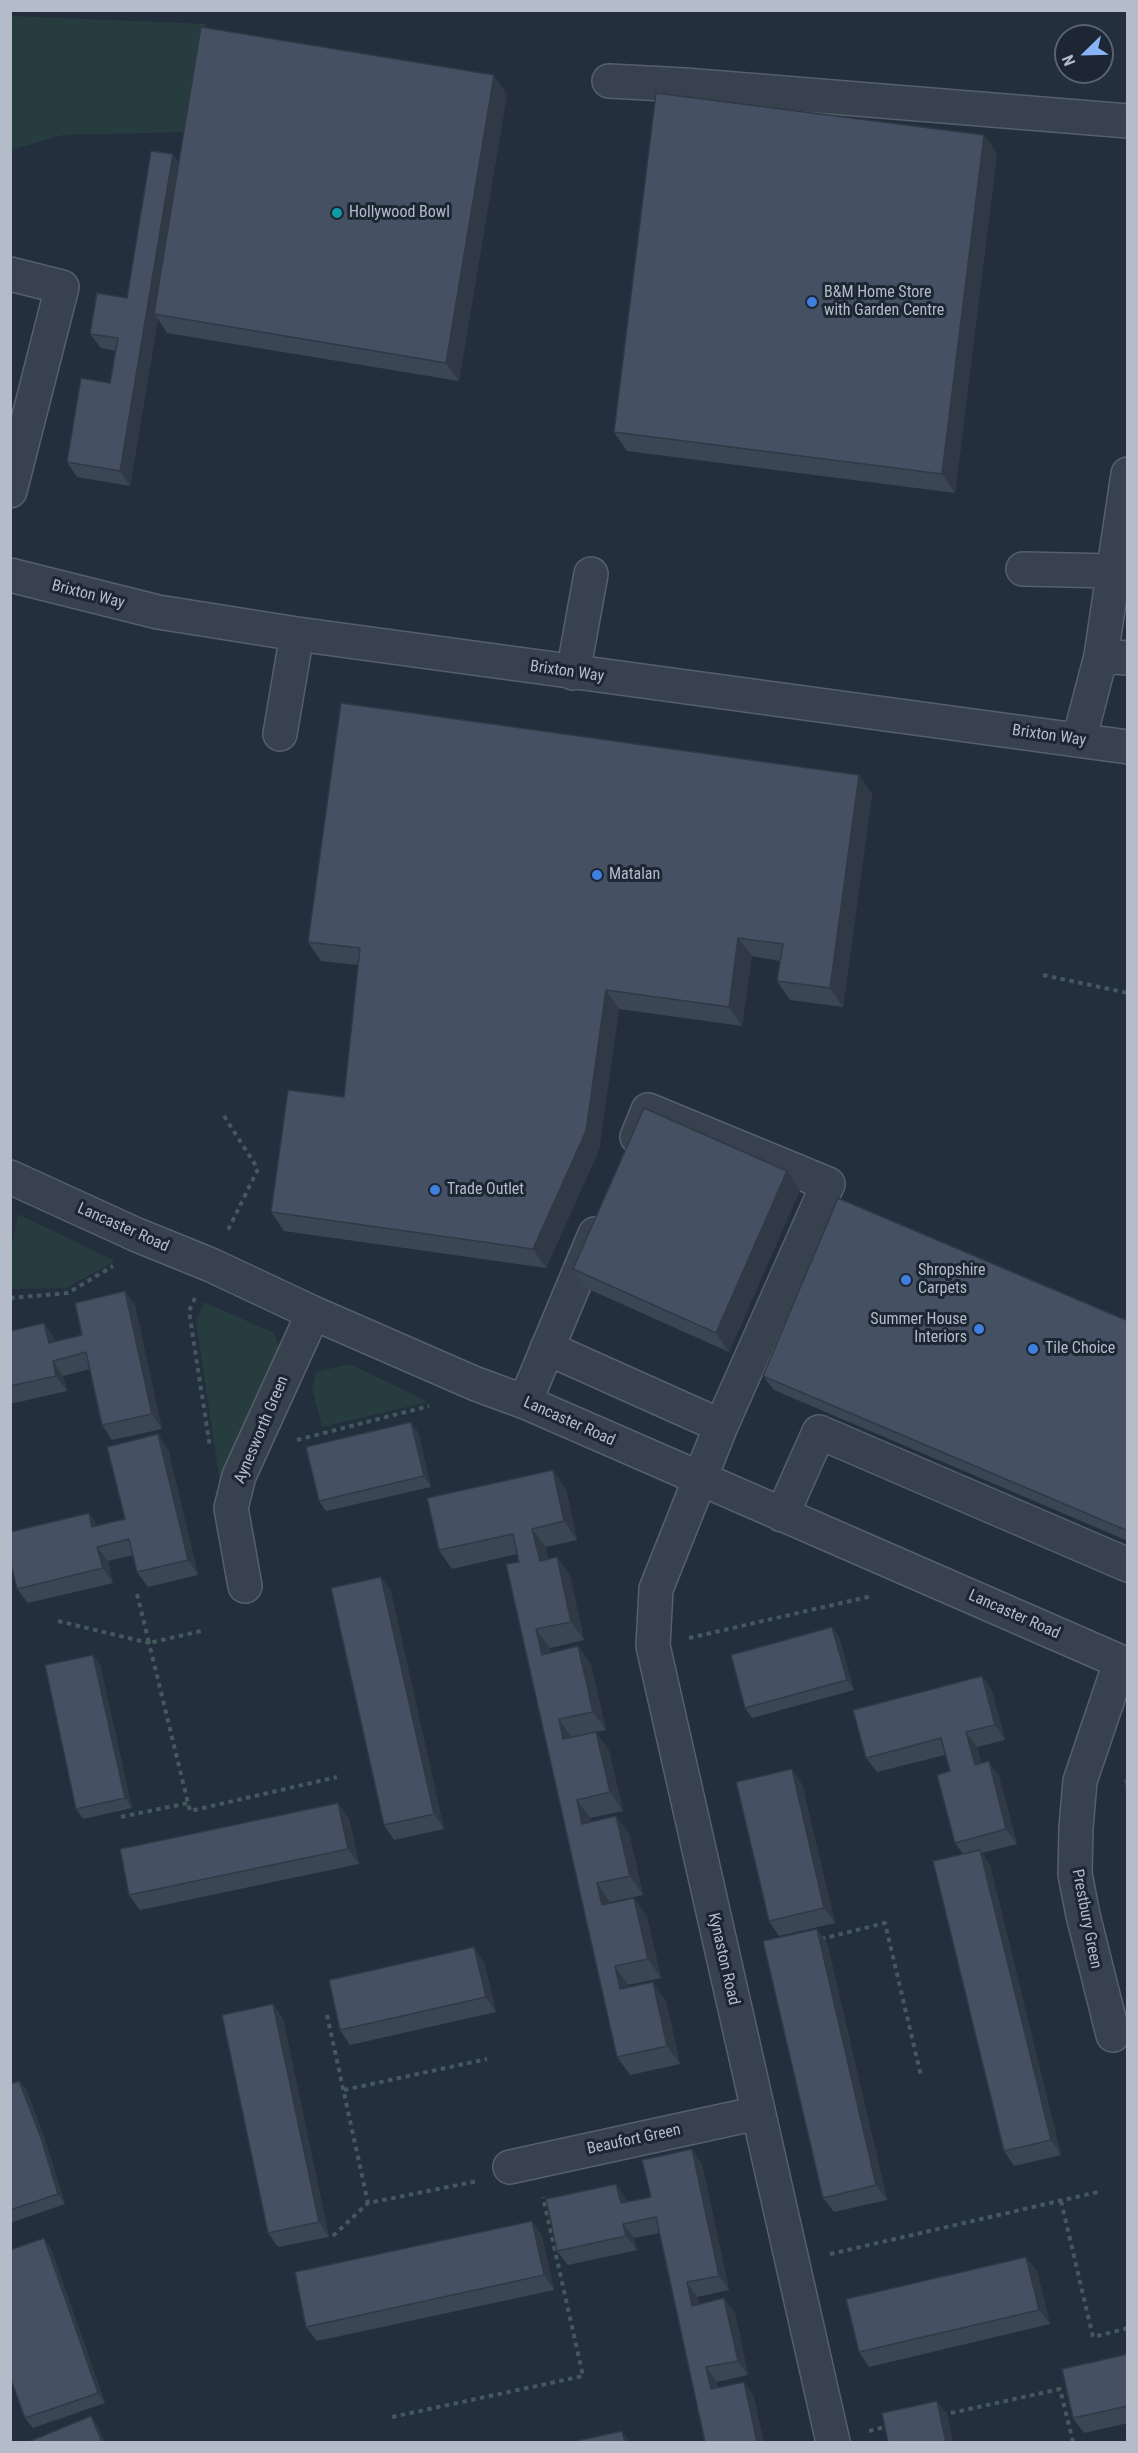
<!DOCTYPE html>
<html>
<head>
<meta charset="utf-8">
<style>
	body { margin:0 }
	#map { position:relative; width:1138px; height:2453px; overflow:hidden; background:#242f3e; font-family:"Roboto Condensed",sans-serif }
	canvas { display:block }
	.frame { position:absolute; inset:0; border:12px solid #b4bcc9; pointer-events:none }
	.north { position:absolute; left:1054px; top:24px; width:60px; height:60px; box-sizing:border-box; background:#1d2633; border:2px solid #59626f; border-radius:50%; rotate:247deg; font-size:16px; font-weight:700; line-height:24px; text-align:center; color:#b4bcc9 }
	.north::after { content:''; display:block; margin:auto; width:21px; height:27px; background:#8ab4f8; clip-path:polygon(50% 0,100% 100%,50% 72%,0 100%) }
</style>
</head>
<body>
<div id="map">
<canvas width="1138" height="2453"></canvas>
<div class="frame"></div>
<div class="north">N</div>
</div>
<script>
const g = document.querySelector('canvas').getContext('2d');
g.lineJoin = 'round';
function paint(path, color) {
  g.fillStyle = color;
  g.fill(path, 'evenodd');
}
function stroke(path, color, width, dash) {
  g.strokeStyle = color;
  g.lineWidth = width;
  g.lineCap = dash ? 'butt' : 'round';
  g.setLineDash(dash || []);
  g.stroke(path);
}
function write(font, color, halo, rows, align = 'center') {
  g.font = font + ' "Roboto Condensed",sans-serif';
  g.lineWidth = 6;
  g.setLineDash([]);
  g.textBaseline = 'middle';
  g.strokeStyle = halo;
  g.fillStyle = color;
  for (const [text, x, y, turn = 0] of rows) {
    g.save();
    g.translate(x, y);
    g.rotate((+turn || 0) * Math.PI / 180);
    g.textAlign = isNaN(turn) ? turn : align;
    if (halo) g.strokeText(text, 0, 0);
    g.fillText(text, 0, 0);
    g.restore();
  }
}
const green = new Path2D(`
	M11 16 206 24 192 132 63 135 11 150Z
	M18 1214 115 1261 66 1288 11 1289V1252Z
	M204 1302 274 1333 280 1349 229 1459 228 1481 221 1491 196 1320Z
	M350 1364 428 1402 322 1427 312 1388 316 1372Z`);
const path = new Path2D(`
	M1043 975 1128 993
	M224 1116 258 1169 227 1232
	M10 1298 68 1293 113 1266
	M195 1298 189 1311 210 1447
	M297 1440 429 1406
	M137 1594 149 1643 201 1631
	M58 1621 149 1643 190 1811 337 1777
	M689 1638 872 1596
	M121 1817 188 1803
	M821 1939 885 1923 921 2076
	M327 2015 368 2203 478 2181
	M344 2090 487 2059
	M1061 2201 1093 2337 1128 2328
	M333 2236 368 2203
	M830 2254 1098 2192
	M942 2415 1060 2389 1073 2442
	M392 2417 583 2376 543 2197
	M869 2431 888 2426`);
const minor = new Path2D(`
	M609 81 685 85 1128 121
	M10 274 62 287 10 491
	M1023 569 1114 571
	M10 575 158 612 297 634 1128 747
	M1101 656 1128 658
	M573 673 591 574
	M280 734 297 634
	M1079 740 1101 656 1128 474
	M637 1137 648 1110 828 1184 721 1426 656 1589 653 1646 833 2442
	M10 1177 137 1235 211 1265 311 1312 476 1384 525 1402 1128 1665
	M547 1348 721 1426
	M525 1402 595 1234
	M782 1515 819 1432 1128 1565
	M245 1586 231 1508 239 1476 306 1329 311 1312
	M1113 2035 1083 1915 1075 1874 1076 1828 1080 1781 1120 1663
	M510 2167 758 2113`);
const wall = new Path2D(`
	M507 94 459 381 167 333 158 319 130 486 77 477 67 462 110 383 116 351 101 348 90 334 127 298 179 163Z
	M997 153 955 493 627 451 614 432Z
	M859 775 872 794 843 1007 790 1000 777 981 780 961 752 956 742 1026 619 1009 599 1150 546 1268 284 1231 271 1212 344 1097 358 965 321 961 308 942Z
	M787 1171 800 1190 729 1352 586 1288 573 1269Z
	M125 1291 135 1306 162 1429 112 1440 102 1425 90 1369 63 1376 67 1391 10 1404V1331L44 1323 54 1338 55 1342 82 1335Z
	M1128 1321V1541L774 1390 763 1376Z
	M418 1432 431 1487 326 1511 319 1501Z
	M168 1449 198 1575 148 1587 137 1572 133 1555 108 1561 113 1583 28 1603 17 1589 98 1525 125 1519Z
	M566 1489 577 1540 546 1547 548 1559 557 1557 570 1576 584 1640 550 1648 551 1653 578 1646 591 1665 606 1730 596 1732 609 1751 623 1811 590 1818 591 1822 616 1816 629 1834 643 1895 610 1902 611 1903 634 1898 647 1917 661 1978 628 1985 629 1987 666 2001 680 2064 630 2075 617 2057 517 1554 452 1569 439 1550Z
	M381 1577 391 1592 444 1829 394 1840 384 1825Z
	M832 1627 839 1637 854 1690 752 1718 745 1708Z
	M93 1655 100 1665 132 1808 83 1819 76 1809Z
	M982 1676 992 1691 1005 1740 977 1747 981 1763 999 1776 1017 1844 982 1853 990 1865 1061 2155 1014 2166 1004 2151 963 1854 955 1843 950 1771 945 1755 877 1772 866 1758Z
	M802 1784 835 1923 779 1936 769 1921Z
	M349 1818 359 1864 140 1910 129 1895Z
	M827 1943 887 2200 834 2212 823 2198Z
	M484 1962 496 2012 350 2045 340 2030Z
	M273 2004 283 2019 329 2237 278 2247 268 2233Z
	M19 2081 27 2091 48 2149 65 2204 10 2223V2084Z
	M702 2164 729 2290 697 2297 699 2304 735 2313 748 2375 717 2382 718 2388 744 2382 754 2397 705 2442 660 2233 634 2238 637 2250 568 2265 557 2251 626 2199 627 2202 651 2197Z
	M532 2221 542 2236 554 2290 317 2341 306 2327Z
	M51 2249 105 2403 33 2428 25 2418Z
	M1037 2271 1050 2324 869 2367 859 2352Z
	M1128 2354V2423L1084 2433 1073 2418Z`);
const shadedWall = new Path2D(`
	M494 75 507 94 459 381 446 363Z
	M984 135 997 153 955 493 942 474Z
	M173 154 183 169 154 314 158 319 130 486 120 471Z
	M859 775 872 794 843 1007 830 988Z
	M738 938 752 956 742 1026 729 1007Z
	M606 990 619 1009 599 1150 546 1268 533 1249Z
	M787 1171 800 1190 729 1352 716 1333Z
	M125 1291 135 1306 162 1429 152 1414Z
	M44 1323 54 1338 59 1358 49 1343Z
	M53 1361 63 1376 67 1391 56 1376Z
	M411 1422 418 1432 431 1487 424 1476Z
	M158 1434 168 1449 198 1575 188 1560Z
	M553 1470 566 1489 577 1540 564 1521Z
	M89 1513 99 1527H92Z
	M532 1529 546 1547 553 1580 540 1561Z
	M97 1547 108 1561 113 1583 103 1568Z
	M557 1557 570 1576 584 1640 571 1622Z
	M381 1577 391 1592 444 1829 434 1814Z
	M832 1627 839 1637 854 1690 847 1680Z
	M536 1629 550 1648 555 1673 542 1655Z
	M578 1646 591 1665 606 1730 593 1712Z
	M93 1655 100 1665 132 1808 125 1798Z
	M982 1676 992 1691 1005 1740 995 1725Z
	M559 1719 572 1738 563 1739Z
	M596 1732 609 1751 623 1811 610 1792Z
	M966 1732 977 1747 985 1780 975 1765Z
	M989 1761 999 1776 1017 1844 1006 1829Z
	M792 1769 802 1784 835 1923 824 1908Z
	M577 1800 590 1818 595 1842 582 1824Z
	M338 1803 349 1818 359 1864 348 1849Z
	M616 1816 629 1834 643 1895 630 1876Z
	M980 1850 990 1865 1061 2155 1051 2140Z
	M597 1883 610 1902 615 1924 602 1905Z
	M634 1898 647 1917 661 1978 648 1959Z
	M817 1929 827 1943 887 2200 876 2185Z
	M474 1947 484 1962 496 2012 486 1997Z
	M615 1966 628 1985 634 2008 620 1989Z
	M653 1982 666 2001 680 2064 667 2046Z
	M273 2004 283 2019 329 2237 319 2222Z
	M19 2081 27 2091 48 2149 65 2204 58 2194Z
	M692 2149 702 2164 729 2290 719 2276Z
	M616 2184 626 2199 631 2218 621 2203Z
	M532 2221 542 2236 554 2290 544 2275Z
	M623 2224 634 2238 637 2250 626 2236Z
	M44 2238 51 2249 105 2403 98 2393Z
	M1026 2257 1037 2271 1050 2324 1039 2310Z
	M687 2282 697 2297 702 2320 692 2306Z
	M724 2298 735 2313 748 2375 738 2361Z
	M706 2367 717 2382 722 2404 711 2389Z
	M744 2382 754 2397 764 2442H757Z
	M937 2401 948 2416 953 2442H946Z
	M91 2416 98 2426 105 2442H102Z
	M622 2431 630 2442H625Z`);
const building = new Path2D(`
	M201 27 494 75 446 363 154 314Z
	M656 93 984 135 942 474 614 432Z
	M151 151 173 154 120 471 67 462 81 378 110 383 118 338 90 334 97 293 127 298Z
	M341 703 859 775 830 988 777 981 783 944 738 938 729 1007 606 990 586 1131 533 1249 271 1212 288 1090 344 1097 360 948 308 942Z
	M644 1108 787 1171 716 1333 573 1269Z
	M838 1198 1128 1321V1531L763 1376Z
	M125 1291 152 1414 102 1425 86 1352 53 1361 56 1376 10 1386V1331L44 1323 49 1343 82 1335 75 1303Z
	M411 1422 424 1476 319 1501 306 1447Z
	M158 1434 188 1560 137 1572 129 1539 97 1547 103 1568 17 1589 10 1560V1532L89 1513 92 1527 125 1519 107 1447Z
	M553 1470 564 1521 532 1529 540 1561 557 1557 571 1622 536 1629 542 1655 578 1646 593 1712 559 1719 563 1739 596 1732 610 1792 577 1800 582 1824 616 1816 630 1876 597 1883 602 1905 634 1898 648 1959 615 1966 620 1989 653 1982 667 2046 617 2057 506 1564 519 1562 513 1534 439 1550 427 1498Z
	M381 1577 434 1814 384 1825 331 1588Z
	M832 1627 847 1680 745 1708 731 1655Z
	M93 1655 125 1798 76 1809 45 1665Z
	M982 1676 995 1725 966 1732 975 1765 989 1761 1006 1829 955 1843 937 1775 950 1771 941 1738 866 1758 853 1710Z
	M792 1769 824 1908 769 1921 736 1782Z
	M1128 1779V1794L1124 1780Z
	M338 1803 348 1849 129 1895 120 1849Z
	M980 1850 1051 2140 1004 2151 933 1861Z
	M817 1929 876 2185 823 2198 763 1941Z
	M474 1947 486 1997 340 2030 329 1980Z
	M273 2004 319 2222 268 2233 222 2015Z
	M19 2081 41 2138 58 2194 10 2210V2084Z
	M692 2149 719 2276 687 2282 692 2306 724 2298 738 2361 706 2367 711 2389 744 2382 757 2442H705L656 2217 623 2224 626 2236 557 2251 546 2199 616 2184 621 2203 651 2197 642 2160Z
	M532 2221 544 2275 306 2327 295 2272Z
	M44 2238 98 2393 25 2418 10 2377V2250Z
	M1026 2257 1039 2310 859 2352 846 2299Z
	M1128 2354V2406L1073 2418 1062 2369Z
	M937 2401 946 2442H888L882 2413Z
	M91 2416 102 2442H28Z
	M622 2431 625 2442H572Z`);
const markers = [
	[337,213,6,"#0f9aa8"],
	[812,302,6,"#3f7fe0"],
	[597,875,6,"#3f7fe0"],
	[435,1190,6,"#3f7fe0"],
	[906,1280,6,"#3f7fe0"],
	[979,1329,6,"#3f7fe0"],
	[1033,1349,6,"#3f7fe0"]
];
const poiNames = [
	["Hollywood Bowl",349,213],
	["B&M Home Store",824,293],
	["with Garden Centre",824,311],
	["Matalan",609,875],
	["Trade Outlet",447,1190],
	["Shropshire",918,1271],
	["Carpets",918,1289],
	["Summer House",967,1320,"right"],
	["Interiors",967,1338,"right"],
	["Tile Choice",1045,1349]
];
const streetNames = [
	["Brixton Way",88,595,14],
	["Brixton Way",567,672,8],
	["Brixton Way",1049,736,8],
	["Lancaster Road",123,1228,24],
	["Lancaster Road",569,1422,24],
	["Aynesworth Green",262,1430,-67],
	["Lancaster Road",1014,1615,24],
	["Prestbury Green",1086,1919,79],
	["Kynaston Road",723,1959,77],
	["Beaufort Green",634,2140,-12]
];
paint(green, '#263c3f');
stroke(minor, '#565f6c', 36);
stroke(path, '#44595c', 4, [4.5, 4.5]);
stroke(minor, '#38414e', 33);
paint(wall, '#3b4654');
paint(shadedWall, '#303945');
paint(building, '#455162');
stroke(building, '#303945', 1.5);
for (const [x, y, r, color] of markers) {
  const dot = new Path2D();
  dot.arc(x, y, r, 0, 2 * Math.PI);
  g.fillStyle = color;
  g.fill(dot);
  stroke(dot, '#1d2633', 2);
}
write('16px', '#b4bcc9', '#1d2633', poiNames, 'left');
write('16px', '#b4bcc9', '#1d2633', streetNames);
</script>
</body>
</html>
